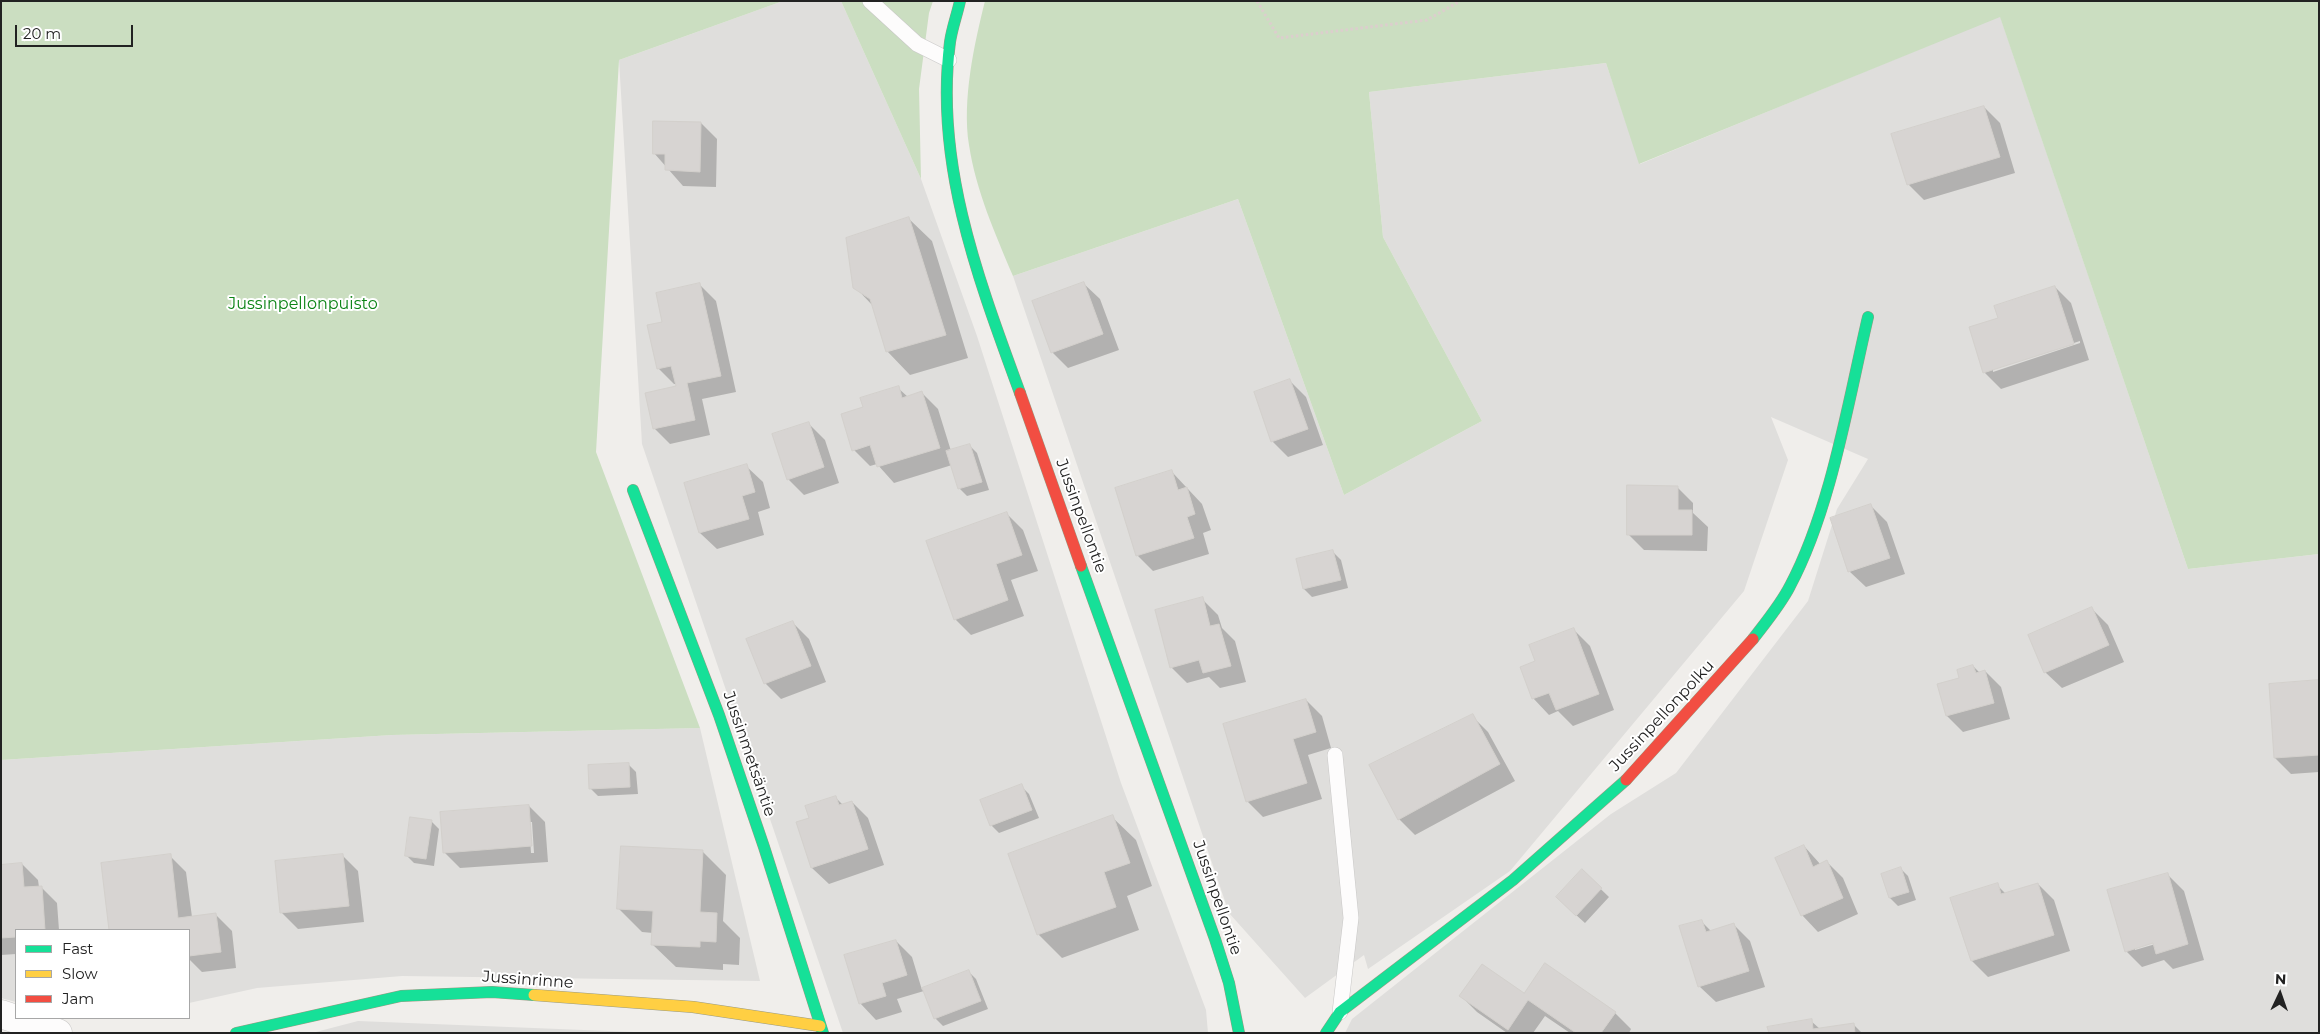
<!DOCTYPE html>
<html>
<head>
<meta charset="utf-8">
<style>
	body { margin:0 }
	#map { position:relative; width:2320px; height:1034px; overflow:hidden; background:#f0eeeb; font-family:Montserrat,sans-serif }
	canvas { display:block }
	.frame { position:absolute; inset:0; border:2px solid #222; pointer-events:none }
	.legend { position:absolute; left:15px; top:929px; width:175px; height:90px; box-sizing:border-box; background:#fff; border:1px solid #a7a7a7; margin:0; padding:6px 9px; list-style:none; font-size:15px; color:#222 }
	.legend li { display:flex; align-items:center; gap:10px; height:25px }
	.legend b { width:25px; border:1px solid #a7a7a7 }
	.north { position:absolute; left:2255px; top:969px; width:50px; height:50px; -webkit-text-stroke:4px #fff; paint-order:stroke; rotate:3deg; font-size:14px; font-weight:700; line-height:20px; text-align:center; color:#222 }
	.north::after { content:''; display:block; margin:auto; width:18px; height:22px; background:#222; clip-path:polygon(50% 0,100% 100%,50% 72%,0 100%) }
	.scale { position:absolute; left:15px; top:25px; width:118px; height:22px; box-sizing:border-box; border:2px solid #222; border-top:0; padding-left:6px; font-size:15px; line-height:18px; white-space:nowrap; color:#222; -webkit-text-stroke:4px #fff; paint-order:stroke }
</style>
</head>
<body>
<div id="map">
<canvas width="2320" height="1034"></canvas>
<div class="frame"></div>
<ul class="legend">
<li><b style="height:6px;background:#16e098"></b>Fast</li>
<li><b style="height:6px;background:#ffcf43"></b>Slow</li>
<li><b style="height:6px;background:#f24e42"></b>Jam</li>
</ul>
<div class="north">N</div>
<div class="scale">20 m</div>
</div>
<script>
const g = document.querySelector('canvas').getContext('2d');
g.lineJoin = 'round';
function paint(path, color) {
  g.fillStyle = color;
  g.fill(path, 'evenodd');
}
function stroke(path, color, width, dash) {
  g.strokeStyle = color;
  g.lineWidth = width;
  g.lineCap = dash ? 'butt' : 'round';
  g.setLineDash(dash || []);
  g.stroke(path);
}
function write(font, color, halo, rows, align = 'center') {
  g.font = font + ' Montserrat,sans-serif';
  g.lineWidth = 4;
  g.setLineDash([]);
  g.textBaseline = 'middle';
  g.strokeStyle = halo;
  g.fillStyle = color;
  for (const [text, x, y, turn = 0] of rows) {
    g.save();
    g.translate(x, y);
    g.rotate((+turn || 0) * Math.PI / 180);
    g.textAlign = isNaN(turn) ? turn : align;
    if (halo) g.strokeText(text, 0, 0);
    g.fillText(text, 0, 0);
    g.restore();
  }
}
const residential = new Path2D(`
	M783 1H841L921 179 977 336 1121 783 1206 1010 1208 1033H843L642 444 619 60Z
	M2000 16 2188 569 2319 554V1033H1345L1352 1019 1611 814 1676 773 1808 601 1837 509 1868 459 1771 417 1788 460 1744 591 1510 871 1368 969 1364 955 1305 998 1229 913 1013 276 1238 199 1344 495 1482 421 1383 237 1369 92 1606 63 1640 164Z
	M700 728 760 981 402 976 257 988 189 1003V930H16V1002L1 998V760L392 735Z
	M358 1021 659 1033H312Z`);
const forest = new Path2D(`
	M1 1H783L619 60 596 452 700 728 392 735 1 760Z
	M841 1H933L929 13 919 89 921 179Z
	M985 1H2319V554L2188 569 2000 17 1639 164 1606 63 1369 92 1383 237 1482 421 1344 495 1238 199 1013 276C995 233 976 191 969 145 962 100 974 45 985 1Z`);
const shadow = new Path2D(`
	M1984 107 2000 123 2015 173 1924 200 1908 184Z
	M701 123 717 139 716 187 683 186 654 153Z
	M908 218 932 241 968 358 910 375 887 351 874 307 855 287Z
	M1083 283 1100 299 1119 350 1068 368 1052 352Z
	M700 285 716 301 736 392 702 399 710 435 670 444 654 428 677 387V384H674L658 368 664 323Z
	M2055 287 2071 303 2089 360 2001 389 1985 373 1970 328 2000 319ZM2080 341V343L1993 372V369Z
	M1290 381 1306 397 1323 445 1288 457 1272 441Z
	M898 388 908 397 922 393 938 409 951 451 969 445 977 453 989 490 967 496 959 488 952 465 894 483 877 464 870 466 854 450 865 408Z
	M809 424 825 440 839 483 804 495 788 479Z
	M746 466 763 482 770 508 758 512 764 535 717 549 700 533 686 484Z
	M1172 472 1202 504 1211 530 1203 533 1209 554 1153 571 1137 555Z
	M1677 487 1693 503V513L1708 527 1707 551 1644 550 1628 534Z
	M1871 506 1887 522 1905 574 1866 587 1849 571Z
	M1007 514 1023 530 1038 571 1011 580 1024 616 971 635 955 619Z
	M1333 552 1341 560 1348 588 1312 597 1304 589Z
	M1202 599 1218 615 1222 628 1235 641 1246 682 1220 688 1209 677 1187 683 1171 667Z
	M2092 609 2108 625 2124 662 2062 688 2045 672Z
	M793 623 809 639 826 682 781 699 765 683Z
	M1574 630 1590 646 1614 710 1573 726 1558 711 1549 715 1533 698 1536 662Z
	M1973 666 1980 673 1985 671 2001 687 2010 719 1963 732 1947 716 1960 678Z
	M2319 682V772L2291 774 2275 758Z
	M1306 700 1322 716 1331 748 1308 755 1322 799 1263 817 1247 801Z
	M1472 716 1488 732 1515 781 1415 835 1399 819Z
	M628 764 636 772 638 794 598 796 590 788Z
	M1021 786 1029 794 1039 818 999 833 991 825Z
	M835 797 843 805 852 802 868 818 884 865 829 884 812 868 797 823 810 818Z
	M529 806 545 822 548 862 460 868 444 852ZM529 822H532L534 853H531Z
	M1112 817 1136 840 1152 886 1127 896 1139 930 1062 958 1039 935 1010 854Z
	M431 821 439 829 434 866 414 863 406 855Z
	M1804 846 1821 865 1827 862 1843 878 1858 914 1818 932 1802 915Z
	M702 851 726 875 723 921 740 938 739 965 723 964V970L676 967 652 944 653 933 642 932 619 909Z
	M342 855 358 871 364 922 298 929 282 913Z
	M170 856 186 872 192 917 216 915 232 931 236 968 202 972 189 959V930H111L102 864Z
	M22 864 38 880 39 887H41L57 903 59 930H16V954L1 955V866Z
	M1900 868 1908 876 1916 900 1898 906 1890 898 1882 875Z
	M1582 871 1609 897 1585 923 1565 905Z
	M2167 874 2184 891 2204 960 2173 969 2164 960 2142 967 2126 951ZM2158 940 2159 943 2135 950V947Z
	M2038 884 2054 900 2070 951 1988 977 1972 961 1997 885 2006 894Z
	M1701 921 1712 932 1734 925 1750 941 1765 987 1716 1002 1699 986Z
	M896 941 912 957 922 990 968 971 976 979 988 1009 943 1026 935 1018 924 991 897 999 902 1012 876 1020 860 1003Z
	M1525 995 1615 1013 1631 1029 1629 1033H1570L1545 1016 1533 1033H1507L1477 1012 1461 996Z
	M1811 1021 1820 1029 1853 1024 1862 1033H1770Z`);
const building = new Path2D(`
	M1984 106 2000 157 1907 185 1891 134Z
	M653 121 701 122 700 172 665 170V154H653Z
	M909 217 946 335 886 352 870 299 853 288 846 238Z
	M1084 282 1103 334 1051 353 1032 301Z
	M700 283 721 376 687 383 695 420 653 429 645 393 676 386 671 366 657 369 647 325 662 322 656 293Z
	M2055 286 2074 344 1983 373 1969 327 1998 318 1994 306Z
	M1290 379 1308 429 1271 442 1254 392Z
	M899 386 902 398 922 391 940 448 877 467 870 445 852 451 841 414 863 407 860 398Z
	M809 422 824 467 787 480 772 434Z
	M970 444 982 482 958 489 946 451Z
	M747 464 755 492 742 496 749 519 699 533 684 483Z
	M1172 470 1178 490 1187 487 1195 514 1187 517 1194 538 1136 556 1115 488Z
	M1627 485 1678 486V510H1692V535H1627Z
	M1871 504 1890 558 1848 572 1830 518Z
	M1007 512 1022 555 996 564 1008 600 954 620 926 541Z
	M1333 550 1341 580 1303 589 1296 559Z
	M1203 597 1210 626 1219 624 1231 666 1203 673 1199 660 1170 668 1155 610Z
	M2092 607 2109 645 2044 673 2028 635Z
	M793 621 811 666 764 684 746 639Z
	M1574 628 1599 694 1556 710 1549 693 1532 699 1520 667 1535 661 1529 645Z
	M1973 665 1976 673 1985 670 1994 703 1946 716 1937 684 1959 678 1957 670Z
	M2319 680V755L2274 758 2269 684Z
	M1306 699 1316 732 1293 739 1307 783 1246 802 1223 724Z
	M1473 714 1500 764 1398 820 1369 765Z
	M629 763 630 787 589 789 588 765Z
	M1022 784 1032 810 990 826 980 800Z
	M836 796 839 805 852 801 868 849 811 868 796 822 809 818 805 806Z
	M529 805 532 846 443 853 440 812Z
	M1113 815 1130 863 1104 872 1116 907 1037 935 1008 854Z
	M410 817 432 820 426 859 405 856Z
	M1804 845 1813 867 1827 860 1843 898 1801 916 1775 858Z
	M621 846 703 850 700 912 717 913 716 942 700 941V947L651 945 653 911 617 909Z
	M171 854 178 918 216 913 221 952 189 956V930H109L101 863Z
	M343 854 349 906 280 913 275 861Z
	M22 863 24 887 42 886 45 930H16V937L1 938V865Z
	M1901 867 1909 892 1889 898 1881 874Z
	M1582 869 1602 888 1576 916 1556 897Z
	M2168 873 2188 944 2156 954 2153 943 2125 952 2107 890Z
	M1998 883 2001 894 2038 883 2054 935 1971 961 1950 898Z
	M1702 920 1706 932 1734 923 1749 971 1698 987 1679 926Z
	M896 940 907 975 882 983 886 996 859 1004 844 955Z
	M1545 963 1616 1012 1601 1033H1576L1528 1000 1508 1030 1459 996 1482 964 1524 993Z
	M969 970 981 1001 934 1019 922 988Z
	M1812 1019 1813 1029 1854 1023 1855 1033H1769L1767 1027Z`);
const path = new Path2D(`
	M1257 1 1279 38 1427 20 1460 1`);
const lane = new Path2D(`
	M870 1 917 44 949 60
	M1335 755 1351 918 1340 1012`);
const street = new Path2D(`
	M1 1014 58 1033`);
const fast = new Path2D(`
	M960 1C957 15 952 28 950 42 934 164 979 281 1020 393
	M633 490 719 715 764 847 823 1033
	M1081 566 1215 939 1229 983 1239 1033
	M1753 639C1766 622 1781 604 1790 586 1831 509 1848 402 1868 317
	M236 1033 401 996 492 992 534 995
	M1326 1033 1340 1012 1513 880 1626 780`);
const slow = new Path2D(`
	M534 995 693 1007 820 1026`);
const jam = new Path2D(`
	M1020 393 1081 566
	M1626 780 1753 639`);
const parkNames = [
	["Jussinpellonpuisto",303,304]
];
const streetNames = [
	["Jussinpellontie",1081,516,70],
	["Jussinpellonpolku",1662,716,-47],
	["Jussinmetsäntie",749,754,71],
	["Jussinpellontie",1217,898,71],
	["Jussinrinne",528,980,4]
];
paint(residential, '#dfdedc');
paint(forest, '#cbdec1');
paint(shadow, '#0003');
paint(building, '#d7d4d2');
stroke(building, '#d3d0cc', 1);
stroke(lane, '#c9c8c7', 16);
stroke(street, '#c9c8c7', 29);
stroke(fast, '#999a82', 12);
stroke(slow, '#999a82', 12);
stroke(jam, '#999a82', 12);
stroke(path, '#dccecd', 3, [2.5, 2.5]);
stroke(lane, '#fdfcfc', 15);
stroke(street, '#fdfcfc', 28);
stroke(fast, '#16e098', 11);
stroke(slow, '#ffcf43', 11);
stroke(jam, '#f24e42', 11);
write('16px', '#0c8416', '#fff', parkNames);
write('16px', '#222', '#fff', streetNames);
</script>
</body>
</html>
